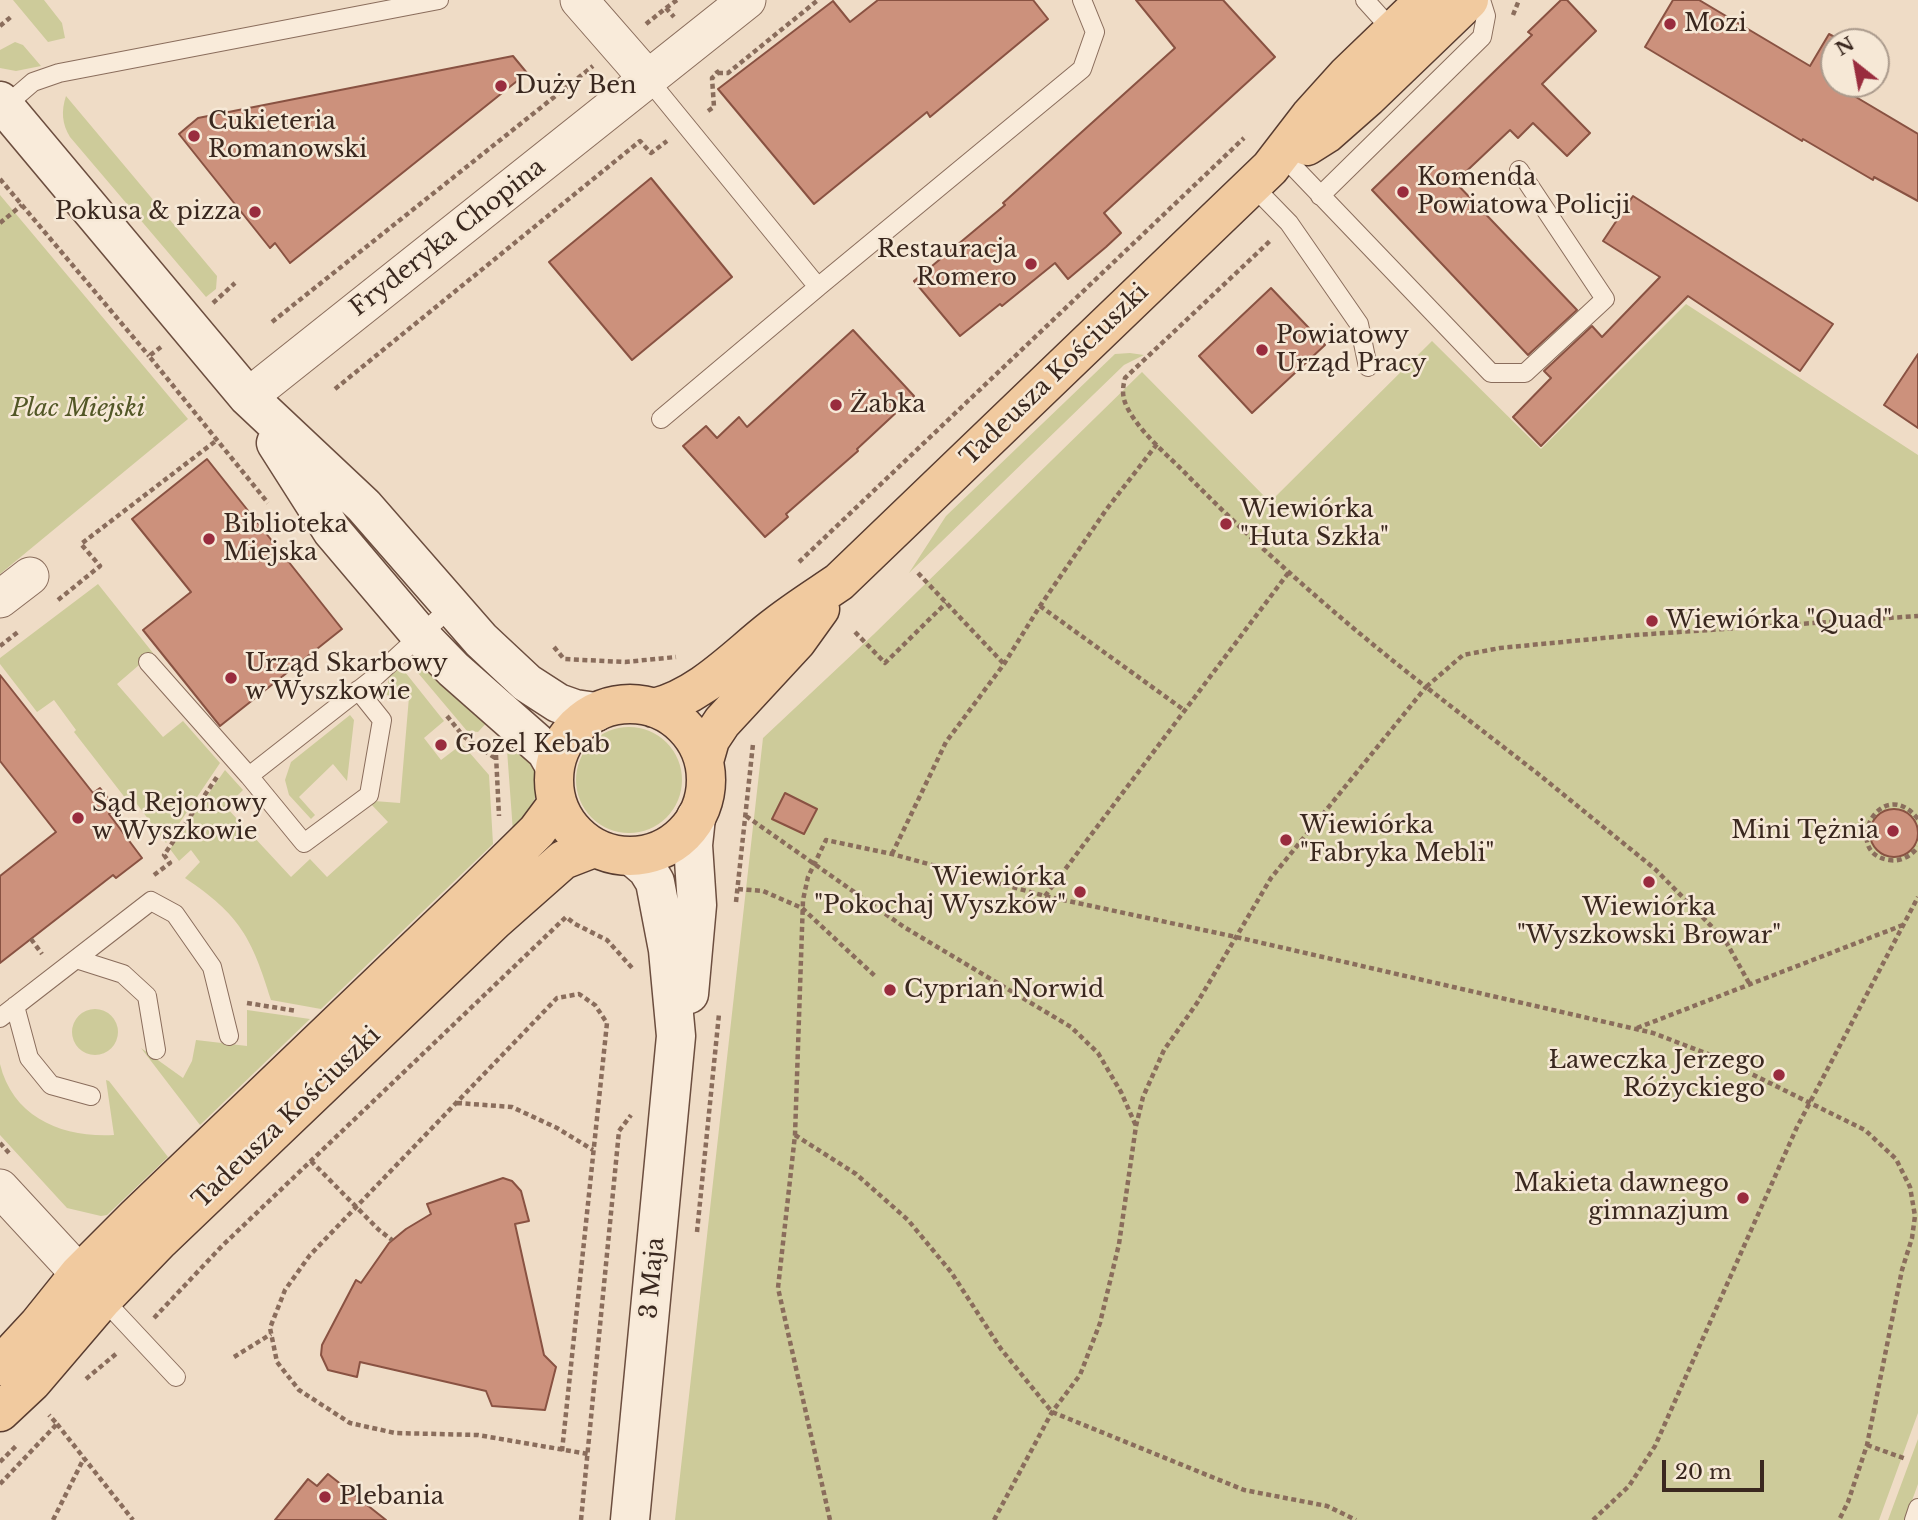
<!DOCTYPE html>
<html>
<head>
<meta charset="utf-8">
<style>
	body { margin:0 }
	#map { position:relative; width:1918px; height:1520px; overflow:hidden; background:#efdcc6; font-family:"Libre Baskerville",serif }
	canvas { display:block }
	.north { position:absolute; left:1820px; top:28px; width:70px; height:70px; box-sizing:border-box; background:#f6e8d6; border:2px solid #ab9b8d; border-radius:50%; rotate:329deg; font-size:19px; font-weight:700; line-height:28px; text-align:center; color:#3a281f }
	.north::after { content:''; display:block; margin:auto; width:24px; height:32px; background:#992c3e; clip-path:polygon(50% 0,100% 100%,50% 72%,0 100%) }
	.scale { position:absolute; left:1662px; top:1460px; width:102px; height:32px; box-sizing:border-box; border:4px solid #3a281f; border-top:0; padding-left:9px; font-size:21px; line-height:24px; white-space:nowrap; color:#3a281f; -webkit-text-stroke:5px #f6e8d6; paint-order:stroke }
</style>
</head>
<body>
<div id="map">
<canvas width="1918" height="1520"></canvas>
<div class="north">N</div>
<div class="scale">20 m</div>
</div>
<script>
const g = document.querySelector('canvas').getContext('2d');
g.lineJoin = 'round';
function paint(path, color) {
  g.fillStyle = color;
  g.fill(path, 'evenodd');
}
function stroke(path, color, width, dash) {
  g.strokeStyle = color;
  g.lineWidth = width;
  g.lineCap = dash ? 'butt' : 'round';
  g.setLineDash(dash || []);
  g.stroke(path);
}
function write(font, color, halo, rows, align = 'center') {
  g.font = font + ' "Libre Baskerville",serif';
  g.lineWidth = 5;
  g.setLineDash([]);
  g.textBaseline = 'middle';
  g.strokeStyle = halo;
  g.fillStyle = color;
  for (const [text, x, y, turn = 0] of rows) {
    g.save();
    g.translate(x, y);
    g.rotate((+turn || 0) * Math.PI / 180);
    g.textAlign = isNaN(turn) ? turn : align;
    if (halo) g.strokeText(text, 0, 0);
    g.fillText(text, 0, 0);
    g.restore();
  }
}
const green = new Path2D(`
	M13 0H44L62 23 65 38 48 42Z
	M15 42 23 45 41 66 16 71 0 68V50Z
	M66 96 217 276 216 289 206 297 70 137C62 124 61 111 66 96Z
	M0 195 188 419 0 574Z
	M1686 304 1918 455V1413L1879 1520H675L763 738 874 634 1142 372 1270 502 1432 341 1541 449Z
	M1130 353 1144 355 1124 365 909 573 946 516 1115 354Z
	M98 584 153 653 117 684 163 737 183 721 220 763 166 843 131 796 126 799 74 732 76 730 54 700 37 712 0 664V658Z
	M416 655 491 718 478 732 467 731 408 661Z
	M401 667 444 721 424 738 441 760 462 744 489 775 493 844 321 1009 271 1000C252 938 240 915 185 878L200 862 191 850 179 861 170 849 225 770 243 790 226 807 291 877 310 859 327 877 388 822 370 803 374 801 400 803 409 697 386 695 389 677Z
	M350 715 354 720 347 781 333 764 299 797 315 815 311 819 289 795 285 780 291 762Z
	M576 780a53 53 0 1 1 106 0a53 53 0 1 1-106 0Z
	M515 739C521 748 530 757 535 767 547 789 526 816 513 832L507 750Z
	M72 1032a23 23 0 1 1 46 0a23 23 0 1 1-46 0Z
	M247 1010 310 1019 200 1125 141 1048 183 1078 192 1061 196 1040 247 1046Z
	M0 1064C13 1118 63 1138 114 1135L106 1080 109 1081 168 1157 107 1215 101 1216 67 1208 0 1135Z
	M1918 1439V1484L1905 1520H1888Z`);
const building = new Path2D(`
	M878 0H1033L1048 19 930 117 927 112 814 204 718 89 833 1 850 22Z
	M1136 0H1223L1275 57 1104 213 1121 233 1106 247 1068 279 1055 263 1002 306 1000 304 960 336 914 281 1005 205 1003 203 1175 48Z
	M1561 0H1567L1596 31 1542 84 1590 133 1567 156 1533 123 1518 138 1510 130 1455 182 1577 310 1528 355 1372 190 1532 35 1528 32Z
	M1673 0H1699L1810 66 1829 34 1844 42H1834V84L1918 134V201L1874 177 1873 180 1803 139 1802 141 1645 47Z
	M513 56 527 73 290 263 275 243 270 248 179 134 198 118Z
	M651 178 732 277 632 360 549 262Z
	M1633 196 1833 324 1800 371 1688 296 1541 446 1513 417 1551 378 1544 371 1592 326 1602 337 1660 277 1603 241Z
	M1271 288 1325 345 1252 413 1199 356Z
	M853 330 914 396 857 449 858 451 786 514 788 517 765 537 683 446 706 426 717 438 739 417 747 427Z
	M1918 354V428L1884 405Z
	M207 459 342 629 220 726 143 630 191 592 132 519Z
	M0 675 93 793 100 788 116 808 109 814 142 858 116 878 113 875 0 963V876L56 832 0 761Z
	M785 793 817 809 804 834 772 819Z
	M1870 833a24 24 0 1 1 48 0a24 24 0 1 1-48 0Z
	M503 1178 512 1181 521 1191 529 1221 515 1224 544 1355 556 1367 545 1410 492 1406 486 1391 360 1362 357 1377 328 1370 321 1355 322 1345 356 1280 361 1283 389 1243 406 1229 431 1214 427 1204Z
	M328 1474 386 1520H275L308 1479 317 1486Z`);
const path = new Path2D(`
	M666 8 677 0
	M1513 15 1519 0
	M646 24 666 8 674 17
	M0 26 12 16
	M718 73H728L818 0
	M708 111 714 107 712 78 718 73 716 70
	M0 179 149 356
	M0 223 22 205
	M213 303 235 283
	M272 322 593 66
	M161 347 149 356 268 503
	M335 389 640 141 651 153 667 141
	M799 562 1244 138
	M918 573 1004 664
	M58 600 100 566 81 544 217 440
	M1040 606 1184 710
	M855 632 885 663 946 603
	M0 646 18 632
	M554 647 564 659 625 662 676 657
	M447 716 464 737 495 758
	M496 755 499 816
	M746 816 904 927 1071 1027 1098 1053 1121 1092 1136 1126
	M1918 819C1881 772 1840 853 1889 860 1901 862 1911 856 1918 847
	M892 854 946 742 1004 664 1040 606 1106 510 1157 444
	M154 875 170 863 164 855 217 777
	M738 889 763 891 802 908 876 977
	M1045 896 1289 572
	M736 902 753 744
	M31 939 42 954
	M1749 983 1725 940 1655 869 1537 773 1426 687 1463 655 1500 648 1635 635 1918 616
	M247 1003 297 1011
	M1637 1028 1903 925
	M457 1103 512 1107 557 1128 593 1150
	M795 1135 856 1174 908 1220 951 1272 1001 1349 1052 1412 1244 1490 1327 1506 1356 1520
	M0 1143 9 1153
	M311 1161 379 1230 392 1240
	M697 1232 719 1014
	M154 1318 222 1246 566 917 575 924 607 940 634 970
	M234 1357 271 1334
	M86 1379 117 1353
	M57 1424 133 1520
	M1867 1445 1906 1459
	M562 1451 607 1023 595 1005 579 994 557 998 310 1255 285 1290 270 1328 277 1362 299 1390 350 1423 395 1433 478 1435 588 1454
	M0 1462 17 1445
	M0 1484 57 1424 49 1415
	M53 1520 84 1458
	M581 1520 619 1131 631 1115
	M830 1520 778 1288 795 1135 803 900 808 877 826 840 892 854 1045 896 1236 937 1653 1033 1721 1059 1865 1130 1896 1159 1910 1187 1915 1216 1912 1238 1902 1270 1867 1445 1848 1502 1839 1520
	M994 1520 1052 1412 1080 1375 1100 1323 1119 1244 1136 1126 1143 1097 1164 1050 1197 1003 1271 878 1426 687C1343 622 1263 552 1189 477 1169 456 1142 435 1128 409 1122 398 1122 390 1125 378L1271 240
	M1593 1520 1629 1486 1655 1446 1797 1127 1918 897`);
const lane = new Path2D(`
	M1365 0 1393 31
	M648 79 818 287 1082 69 1095 32 1082 0
	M4 107 33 82 59 73 439 0
	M1286 159 1491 373H1525L1605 299 1519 170
	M1252 185 1289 223 1359 324 1368 367
	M1320 196 1482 37 1486 16 1481 0
	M661 419 818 287
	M148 662 249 776
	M358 690 382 720 369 795 304 843 249 776 374 678 451 607
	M76 959 123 974 147 996 156 1050
	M15 1006 29 1058 51 1085 91 1096
	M0 1018 151 901 175 914 212 967 229 1036
	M103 1299 176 1377
	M1914 1520 1918 1508`);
const street = new Path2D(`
	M579 0 648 79
	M248 397 747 0
	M0 599 30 576
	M0 1188 99 1295`);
const secondary = new Path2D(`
	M0 101 248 397 364 506 481 640 527 683 558 703 575 709 596 712
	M276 443 332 531 421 636 453 669 546 751 554 765
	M689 994 697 905 693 845 696 817
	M630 1520 676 1036 668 950 655 882 647 869 633 857`);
const primary = new Path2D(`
	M1307 146 1326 134 1368 97 1469 0
	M554 780a76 76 0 1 1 152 0a76 76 0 1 1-152 0Z
	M654 708C701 696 735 658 772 629 793 612 817 597 839 582L1270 168 1310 116 1347 75 1425 0
	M704 761 710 740 722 722 797 641 820 609
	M0 1366 38 1325 79 1274 136 1217 470 897 537 831 557 804
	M0 1412 32 1382 103 1299 158 1242 494 921 563 860 594 848`);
const markers = [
	[1670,24,7,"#992c3e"],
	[501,86,7,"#992c3e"],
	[194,136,7,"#992c3e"],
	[1403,192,7,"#992c3e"],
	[255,212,7,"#992c3e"],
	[1031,264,7,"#992c3e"],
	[1262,350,7,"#992c3e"],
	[836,405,7,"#992c3e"],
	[1226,524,7,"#992c3e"],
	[209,539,7,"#992c3e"],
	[1652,621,7,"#992c3e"],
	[231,678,7,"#992c3e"],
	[441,745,7,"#992c3e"],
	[78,818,7,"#992c3e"],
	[1893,831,7,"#992c3e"],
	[1286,840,7,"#992c3e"],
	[1649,882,7,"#992c3e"],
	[1080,892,7,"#992c3e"],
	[890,990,7,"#992c3e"],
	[1779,1075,7,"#992c3e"],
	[1743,1198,7,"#992c3e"],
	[325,1497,7,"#992c3e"]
];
const poiNames = [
	["Mozi",1684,24],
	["Duży Ben",515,86],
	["Cukieteria",208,122],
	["Romanowski",208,150],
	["Komenda",1417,178],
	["Powiatowa Policji",1417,206],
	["Pokusa & pizza",241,212,"right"],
	["Restauracja",1017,250,"right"],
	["Romero",1017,278,"right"],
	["Powiatowy",1276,336],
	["Urząd Pracy",1276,364],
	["Żabka",850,405],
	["Wiewiórka",1240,510],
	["\"Huta Szkła\"",1240,538],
	["Biblioteka",223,525],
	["Miejska",223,553],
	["Wiewiórka \"Quad\"",1666,621],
	["Urząd Skarbowy",245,664],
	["w Wyszkowie",245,692],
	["Gozel Kebab",455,745],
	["Sąd Rejonowy",92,804],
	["w Wyszkowie",92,832],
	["Wiewiórka",1300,826],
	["\"Fabryka Mebli\"",1300,854],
	["Mini Tężnia",1879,831,"right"],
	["Wiewiórka",1066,878,"right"],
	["\"Pokochaj Wyszków\"",1066,906,"right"],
	["Wiewiórka",1649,908,"center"],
	["\"Wyszkowski Browar\"",1649,936,"center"],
	["Cyprian Norwid",904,990],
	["Ławeczka Jerzego",1765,1061,"right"],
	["Różyckiego",1765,1089,"right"],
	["Makieta dawnego",1729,1184,"right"],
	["gimnazjum",1729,1212,"right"],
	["Plebania",339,1497]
];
const streetNames = [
	["Fryderyka Chopina",448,238,-38],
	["Tadeusza Kościuszki",1055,375,-44],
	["Tadeusza Kościuszki",287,1118,-44],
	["3 Maja",653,1278,-85]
];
const parkNames = [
	["Plac Miejski",78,409]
];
paint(green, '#cdcb9a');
paint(building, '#cc917c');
stroke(building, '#895242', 2);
stroke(lane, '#8a6d5c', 20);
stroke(street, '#8a6d5c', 39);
stroke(secondary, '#6c4e3f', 41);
stroke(primary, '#583c30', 41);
stroke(path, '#8a6d5c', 4.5, [5, 3.5]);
stroke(lane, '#f9ebda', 18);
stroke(street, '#f9ebda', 37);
stroke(secondary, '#f9ebda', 38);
stroke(primary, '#f1ca9f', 38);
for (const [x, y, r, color] of markers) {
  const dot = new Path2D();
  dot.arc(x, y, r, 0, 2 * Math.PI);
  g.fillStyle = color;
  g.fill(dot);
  stroke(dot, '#f6e8d6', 2.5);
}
write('24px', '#3a281f', '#f6e8d6', poiNames, 'left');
write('24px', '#3a281f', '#f6e8d6', streetNames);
write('italic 24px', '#525726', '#f6e8d6', parkNames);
</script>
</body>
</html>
